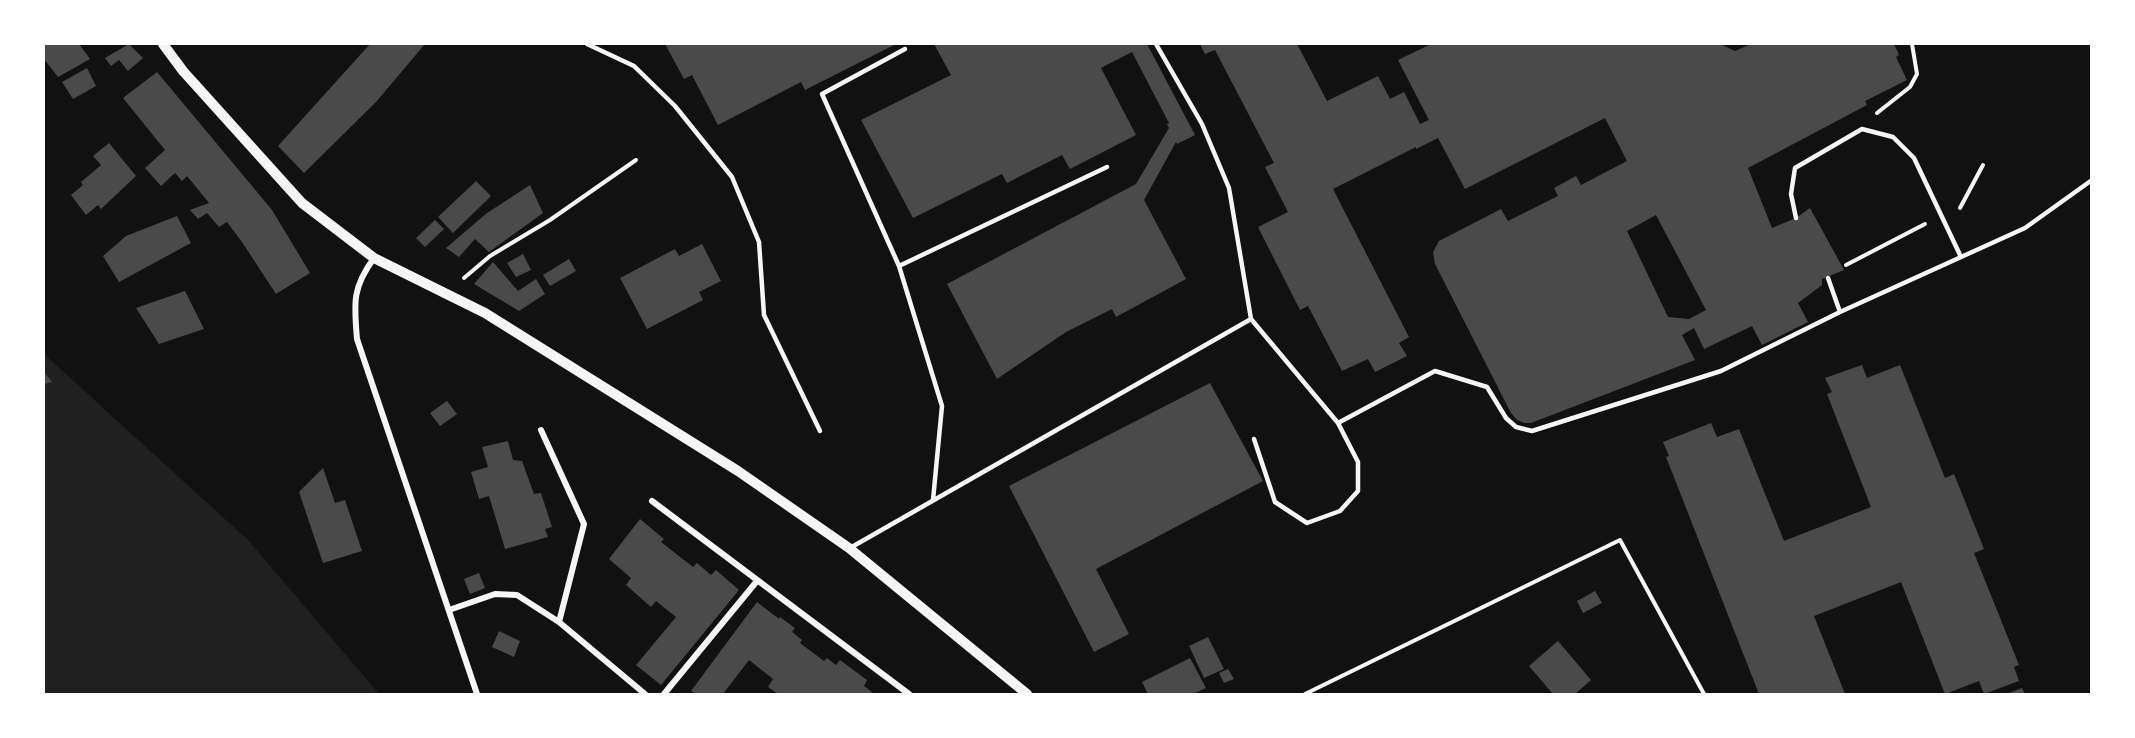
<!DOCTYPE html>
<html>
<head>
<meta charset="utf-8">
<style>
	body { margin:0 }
	#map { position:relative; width:2135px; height:738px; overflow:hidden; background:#111; font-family:Arial,sans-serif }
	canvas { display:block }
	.frame { position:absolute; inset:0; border:45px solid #fff; pointer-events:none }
</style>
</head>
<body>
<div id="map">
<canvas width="2135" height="738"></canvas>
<div class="frame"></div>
</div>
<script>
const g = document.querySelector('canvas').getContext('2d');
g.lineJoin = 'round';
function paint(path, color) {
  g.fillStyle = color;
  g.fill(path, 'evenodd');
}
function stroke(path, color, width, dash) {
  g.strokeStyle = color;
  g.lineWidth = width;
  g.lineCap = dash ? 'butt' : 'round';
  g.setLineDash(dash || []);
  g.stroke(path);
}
const green = new Path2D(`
	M44 354 249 541 379 694H44Z`);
const building = new Path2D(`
	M44 44H79L90 59 58 77 44 59Z
	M129 44 143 58 128 71 119 60 111 66 105 58Z
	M370 44H425L376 102 304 173 278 146Z
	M665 44H896L805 90 801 82 718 125 692 75 684 79Z
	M934 44H1147L1195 135 1177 144 1176 142 1144 200 1186 279 1116 317 1112 309 1066 332 997 379 947 284 1136 184 1169 128 1167 124 1169 123 1132 52 1101 68 1136 135 1070 169 1062 155 1007 183 1002 174 913 218 861 120 951 75Z
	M1200 44H1297L1327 101 1378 76 1390 99 1404 92 1420 124 1429 120 1398 60 1431 44H1720L1735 51 1751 44H1894L1899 55 1896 57 1907 80 1865 101 1867 105 1748 168 1772 228 1796 218 1810 208 1844 270 1822 279V285L1798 303 1808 322 1762 345 1752 326 1704 349 1694 328 1682 335 1695 360 1531 423H1524L1517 420 1511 413 1435 264 1433 252 1439 241 1501 209 1508 221 1558 196 1554 188 1576 176 1581 185 1627 161 1605 118 1465 189 1438 138 1416 149V147L1333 189 1409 337 1399 343 1407 356 1375 372 1368 359 1342 371 1308 306 1300 310 1258 227 1288 212 1265 167 1274 163 1215 50 1205 54ZM1656 215 1706 310 1689 319 1668 317 1627 231Z
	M87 68 96 86 73 99 62 82Z
	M157 72 272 210 310 273 276 294 242 242 227 222 219 227 207 213 198 219 190 210 209 203 187 176 182 181 175 173 161 186 145 168 165 150 123 98Z
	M109 143 136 176 101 209 98 205 86 215 71 195 83 185 81 182 101 165 93 156Z
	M476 181 491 196 453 233 438 217Z
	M530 185 543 213 489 252 475 239 459 257 446 248 487 213Z
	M177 216 191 243 119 282 103 256 126 236Z
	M435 220 444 229 425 247 416 238Z
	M702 244 721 281 699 292 703 300 647 329 620 278 675 249 679 256Z
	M523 254 531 270 516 277 507 263Z
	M569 259 576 271 550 286 543 275Z
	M493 262 518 291 536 279 545 294 519 311 474 284Z
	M185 291 204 329 159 344 136 308Z
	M1862 365 1867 378 1900 365 1945 478 1954 474 1984 549 1974 553 2019 665 2014 667 2019 681 1984 694 1979 681 1945 694 1901 582 1814 616 1845 694H1759L1666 457 1669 456 1663 442 1711 423 1717 437 1739 429 1784 541 1871 507 1827 394 1832 392 1825 378Z
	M44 372 52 382 44 384Z
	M1210 383 1263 481 1096 569 1129 634 1094 652 1009 486Z
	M447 401 457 414 440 426 430 413Z
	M508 441 513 460 522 461 534 494 541 493 552 527 545 529 548 537 505 549 489 496 479 499 471 472 488 467 482 447Z
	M323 468 335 503 345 500 362 551 323 563 299 492Z
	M640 519 664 539 661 542 693 567 697 563 711 575 716 570 739 590 661 685 636 665 676 617 656 601 651 607 626 585 631 578 609 559Z
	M479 573 485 588 470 594 464 579Z
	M1595 591 1602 603 1583 613 1577 601Z
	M757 602 779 619 780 617 795 628 792 632 802 640 800 643 824 661 827 658 836 665 840 660 867 680 864 686 872 692 870 694H778L768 687 773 679 749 660 723 694H696L691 691Z
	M499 631 520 641 514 657 492 647Z
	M1208 637 1224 669 1204 678 1189 646Z
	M1558 641 1591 680 1575 694H1553L1529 666Z
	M1190 658 1206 688 1193 694H1148L1142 682Z
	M1228 669 1234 679 1224 683 1219 673Z
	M2022 688 2025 694H2006Z`);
const path = new Path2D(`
	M1877 113 1910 87 1917 74 1912 44
	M1960 208 1983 165
	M1846 265 1925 224
	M464 278 490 256 550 220 636 160
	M1305 694 1620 540 1704 694`);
const service = new Path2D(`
	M587 44 634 66 675 106 732 177 759 242 764 315 820 431
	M1156 44 1202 124 1229 188 1251 319 1338 423 1358 462V491L1340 511 1307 523 1275 502 1254 439
	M1796 218 1791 194 1795 168 1862 129 1893 137 1914 158 1961 257
	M899 266 822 94 905 49
	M1828 278 1840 312
	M1338 423 1435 371 1487 387 1506 418 1516 427 1532 431 1721 371 1840 312 2025 228 2092 180
	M933 500 942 406 899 266 1107 167
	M850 548 1251 319`);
const minor = new Path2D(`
	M374 258C352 288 354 303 357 339L477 694
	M541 430 584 524 559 622
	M652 501 909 694
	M449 610 495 594 517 595 559 622 645 694
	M664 694 757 581`);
const tertiary = new Path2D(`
	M163 44 183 71 302 203 374 258 485 313 738 471 849 548 1027 694`);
paint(green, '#202020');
paint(building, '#4a4a4a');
stroke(path, '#f5f5f5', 4);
stroke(service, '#f5f5f5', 4.5);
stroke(minor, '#f5f5f5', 6);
stroke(tertiary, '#f5f5f5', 10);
</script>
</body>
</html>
